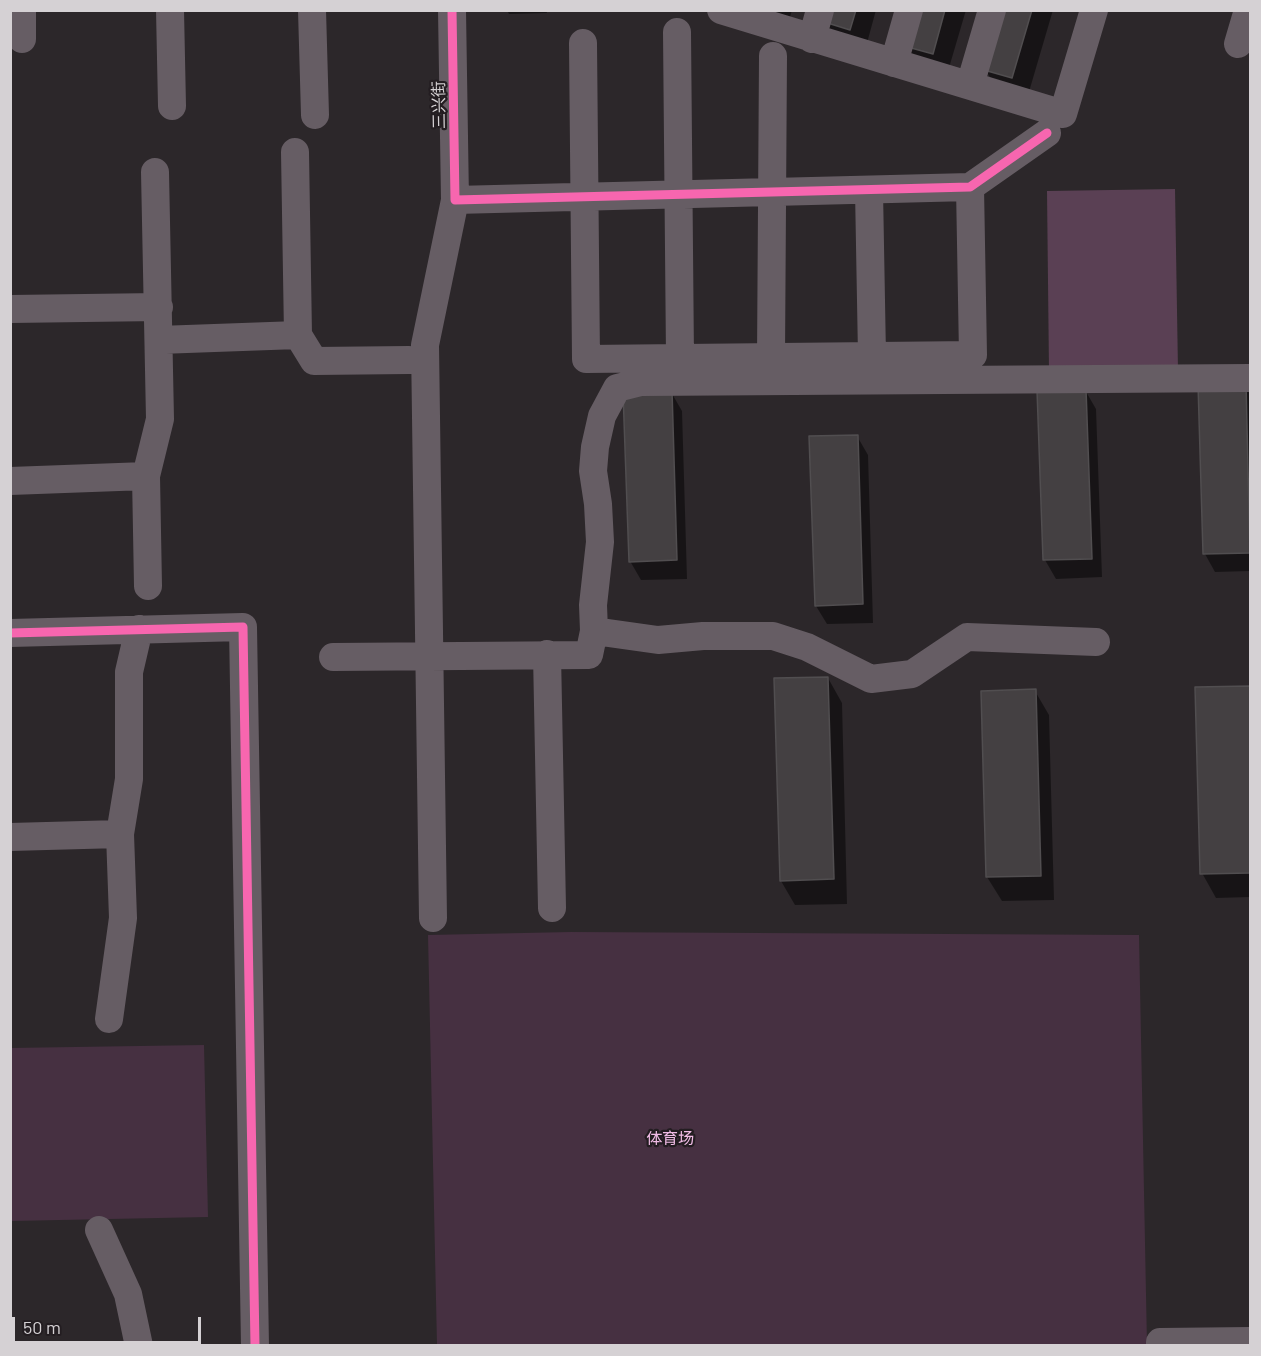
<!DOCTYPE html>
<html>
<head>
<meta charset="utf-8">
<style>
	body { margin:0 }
	#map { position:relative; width:1261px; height:1356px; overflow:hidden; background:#2c272a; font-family:Barlow,sans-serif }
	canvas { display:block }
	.frame { position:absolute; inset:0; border:12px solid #d5d1d4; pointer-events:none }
	.scale { position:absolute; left:12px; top:1317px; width:189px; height:27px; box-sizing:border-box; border:3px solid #d5d1d4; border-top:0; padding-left:8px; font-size:18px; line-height:21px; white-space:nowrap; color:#d5d1d4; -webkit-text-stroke:4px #231d21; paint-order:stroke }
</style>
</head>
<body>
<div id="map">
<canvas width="1261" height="1356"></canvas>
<div class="frame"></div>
<div class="scale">50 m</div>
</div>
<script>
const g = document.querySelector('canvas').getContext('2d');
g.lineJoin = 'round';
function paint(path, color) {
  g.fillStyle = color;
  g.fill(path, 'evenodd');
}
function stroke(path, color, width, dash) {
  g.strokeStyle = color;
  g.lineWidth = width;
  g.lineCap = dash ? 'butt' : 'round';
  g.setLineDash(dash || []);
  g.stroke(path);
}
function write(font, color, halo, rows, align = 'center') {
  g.font = font + ' Barlow,"Noto Sans SC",sans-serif';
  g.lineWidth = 4.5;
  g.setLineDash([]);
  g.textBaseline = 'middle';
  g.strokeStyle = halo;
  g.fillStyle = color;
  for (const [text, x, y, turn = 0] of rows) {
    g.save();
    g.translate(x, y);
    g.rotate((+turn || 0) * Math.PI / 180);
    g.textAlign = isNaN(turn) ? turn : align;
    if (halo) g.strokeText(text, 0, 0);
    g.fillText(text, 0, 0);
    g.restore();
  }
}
const green = new Path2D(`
	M571 932 1139 935 1147 1345H437L428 935Z
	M204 1045 208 1217 11 1221 10 1048Z`);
const forest = new Path2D(`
	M1175 189 1178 371 1049 372 1047 191Z`);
const shadow = new Path2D(`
	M507 10H546L547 13 509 14Z
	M606 10H643V11L607 12Z
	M745 10H792L784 39Z
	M826 10H876L864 54 837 46 823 21Z
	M916 10H966L946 78 920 70 906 46Z
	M1003 10H1053L1026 102 1000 94 985 69Z
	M1245 384 1250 393V571L1215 572 1205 554Z
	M1085 390 1096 409 1102 577 1056 579 1045 560 1039 392Z
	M671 392 682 411 687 579 641 580 630 561Z
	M857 436 868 455 873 623 827 624 816 606Z
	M828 678 842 703 847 904 795 905 781 881Z
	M1249 687 1250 690V897L1216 898 1202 873Z
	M1035 691 1049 715 1054 900 1002 901 987 877Z`);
const building = new Path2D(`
	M824 10H856L850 30 821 21Z
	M915 10H945L933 54 904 46Z
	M1001 10H1032L1012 78 984 70Z
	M1246 383 1250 553 1203 554 1198 384Z
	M1086 389 1092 559 1043 560 1037 390Z
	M672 390 677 560 629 562 623 392Z
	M858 435 863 604 815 606 809 436Z
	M828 677 834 879 780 881 774 678Z
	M1250 686V873L1200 874 1195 687Z
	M1036 689 1041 876 986 877 981 691Z`);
const minor = new Path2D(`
	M22 10V39
	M170 10 172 106
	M312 10 315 115
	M721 10 1063 114 1094 10
	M677 32 680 358
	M812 39 820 10
	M583 43 586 359 973 355 970 187
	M1238 44 1248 10
	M894 63 909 10
	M970 85 992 10
	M869 190 872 356
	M455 200 970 187 1047 133
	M10 309 159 307
	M298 335 314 361 409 360
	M159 340 298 335 295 152
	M771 357 773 56
	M146 476 148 586
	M10 481 146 476 160 419 155 172
	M594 631 593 605 600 542 598 504 593 471 595 447 602 416 617 388 641 382 1250 378
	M10 633 243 627 255 1346
	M547 654 552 908
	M333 657 589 655 594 631 658 640 703 636H773L807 647 871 679 912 674 967 637 1096 642
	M10 837 120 834
	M433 918 425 345 455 200 452 10
	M109 1019 123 918 120 834 129 779V672L139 629
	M99 1230 128 1294 139 1346
	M1160 1346V1342L1250 1341`);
const cycleway = new Path2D(`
	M452 10 455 200 970 187 1047 133
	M10 633 243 627 255 1346`);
const streetNames = [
	["三兴街",439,105,-91]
];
const parkNames = [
	["体育场",670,1139]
];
paint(green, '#463041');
paint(forest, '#5a4054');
paint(shadow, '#0007');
paint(building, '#444042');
stroke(building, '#514e50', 1.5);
stroke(minor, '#665d64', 28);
stroke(cycleway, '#f766af', 9);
write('16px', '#d5d1d4', '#231d21', streetNames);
write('16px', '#f0bbe5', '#231d21', parkNames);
</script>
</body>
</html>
